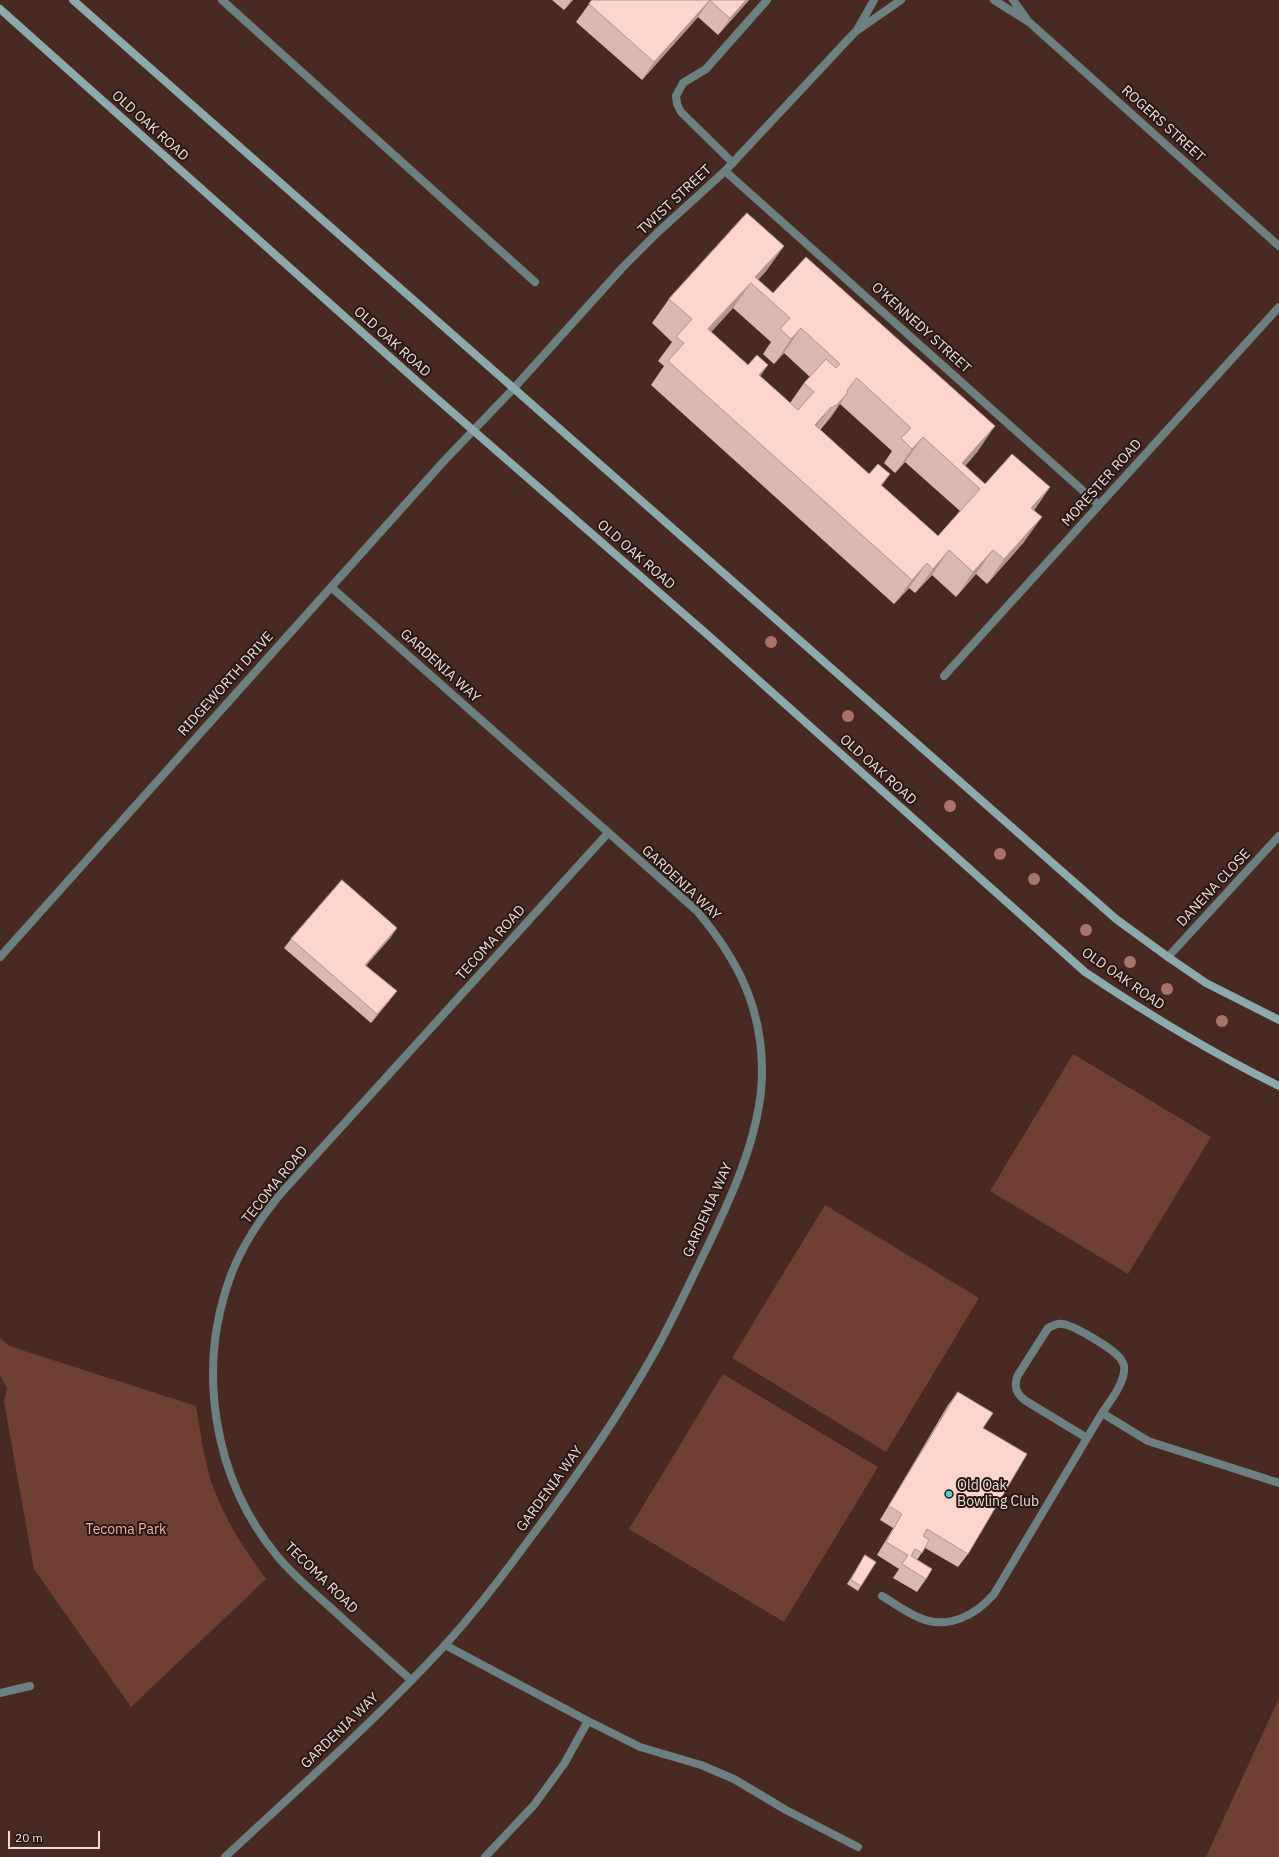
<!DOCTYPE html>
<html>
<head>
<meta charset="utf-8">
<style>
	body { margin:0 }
	#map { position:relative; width:1279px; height:1857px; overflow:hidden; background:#492a23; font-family:"IBM Plex Sans",sans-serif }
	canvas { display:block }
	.scale { position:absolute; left:8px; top:1831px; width:92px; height:18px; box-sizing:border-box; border:2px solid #f1dcd7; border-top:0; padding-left:5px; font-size:12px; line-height:14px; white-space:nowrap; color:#f1dcd7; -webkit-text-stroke:3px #261714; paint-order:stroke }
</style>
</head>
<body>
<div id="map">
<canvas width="1279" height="1857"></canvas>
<div class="scale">20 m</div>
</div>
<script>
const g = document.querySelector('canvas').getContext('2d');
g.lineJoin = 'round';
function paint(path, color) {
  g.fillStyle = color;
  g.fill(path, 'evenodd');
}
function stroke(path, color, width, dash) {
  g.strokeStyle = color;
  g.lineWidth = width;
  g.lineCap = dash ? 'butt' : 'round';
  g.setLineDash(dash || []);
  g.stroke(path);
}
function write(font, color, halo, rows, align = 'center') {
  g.font = font + ' "IBM Plex Sans",sans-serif';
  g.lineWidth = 4;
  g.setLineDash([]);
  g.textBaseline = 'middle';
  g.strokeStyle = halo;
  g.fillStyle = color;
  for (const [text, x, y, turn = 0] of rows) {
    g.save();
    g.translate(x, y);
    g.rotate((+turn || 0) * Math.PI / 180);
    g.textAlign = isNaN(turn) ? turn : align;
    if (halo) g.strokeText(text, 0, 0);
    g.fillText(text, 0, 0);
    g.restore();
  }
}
const green = new Path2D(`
	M1073 1054 1211 1137 1128 1274 990 1191Z
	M825 1205 979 1298 886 1452 732 1358Z
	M0 1338 9 1346 196 1406C201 1434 204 1465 215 1492 228 1524 246 1552 266 1579L131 1707 34 1569 4 1402 7 1388 0 1375Z
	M723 1374 878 1467 784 1622 629 1529Z
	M1279 1698V1857H1206Z`);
const service = new Path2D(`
	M222 0 535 282
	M733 163 681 112 677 104 676 96 683 83 706 69 767 0
	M1087 1438 1026 1401C1016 1394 1013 1386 1018 1375L1048 1328C1052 1326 1057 1323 1062 1324 1072 1324 1111 1348 1118 1356 1121 1358 1123 1363 1124 1366 1126 1382 1110 1401 1102 1413
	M882 1596C894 1603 907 1613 920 1618 948 1630 976 1615 994 1594L1102 1413 1148 1441 1279 1483
	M445 1645 588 1721 640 1747 701 1765 734 1779 786 1810 858 1847
	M0 1693 30 1686
	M485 1857 534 1805 564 1764 588 1721`);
const minor = new Path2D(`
	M994 0 1029 22 1279 246
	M1013 0 1026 18
	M857 30 874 0
	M725 171 1099 505
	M944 676 1279 307
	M0 957 444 461 514 388 623 267 657 233 725 171 855 32 901 0
	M1168 957 1279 836
	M411 1680C384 1656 357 1632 330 1607 312 1591 293 1575 278 1557 213 1479 196 1369 231 1275 243 1243 262 1216 283 1191L608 833
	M225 1857C299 1788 376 1720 445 1645 476 1611 504 1574 531 1537 575 1479 617 1419 653 1355 669 1327 683 1297 697 1268 725 1211 762 1137 762 1072 762 1007 738 960 697 911L331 587`);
const secondary = new Path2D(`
	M73 0 1116 919 1168 957 1206 983 1279 1020
	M0 9 420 384 709 636 1085 972C1149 1015 1210 1052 1279 1086`);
const trees = [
	[771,642],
	[848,716],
	[950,806],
	[1000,854],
	[1034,879],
	[1086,930],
	[1130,962],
	[1167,989],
	[1222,1021]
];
const wall = new Path2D(`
	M552 0H573L564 10Z
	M592 0H749L718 35 698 17 642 80 576 22 589 4Z
	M784 246 766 271 758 280 773 293 978 451 965 466 985 484 1050 487 1034 510 1024 542 987 584 976 574 956 597 932 575 915 593 909 588 894 604 651 385 664 366 658 361 672 342 652 323 669 299ZM733 308 771 342 763 354 774 364 784 353 810 377 804 383 790 403 711 332ZM840 404 892 451 884 463 895 473 905 462 960 511 938 536 820 430 831 417Z
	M391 937 366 965 390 1000 371 1023 284 948 291 939Z
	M958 1392 983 1428 968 1554 958 1567 925 1548 917 1560 926 1579 917 1592 893 1578 899 1569 877 1555 893 1528 880 1520 948 1405Z
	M865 1555 861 1586 858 1591 847 1584Z`);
const shadedWall = new Path2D(`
	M571 0H573L564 10Z
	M710 0 698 17 642 80 654 62Z
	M746 0H749L718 35 730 18Z
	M784 246 766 271 753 285 755 277Z
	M751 283 733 308 691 354 708 329Z
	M801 328 784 353 774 364 791 339Z
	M768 365 751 390 759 375Z
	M857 378 842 400 848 392 831 417 819 431Z
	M835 405 818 430 814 433 832 408Z
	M831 407 813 432 815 425Z
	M995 426 978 451 960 471 962 463Z
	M923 437 905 462 895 473 912 449Z
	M890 474 873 499 881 485Z
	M1050 487 1033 512 1031 508Z
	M1042 517 1024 542 987 584 1004 559Z
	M949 550 932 575 915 593 933 569Z
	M993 550 976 574 956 597 973 572Z
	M927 563 909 588 894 604 912 580Z
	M397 928 391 937 359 974 365 965Z
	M397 991 390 1000 371 1023 377 1014Z`);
const building = new Path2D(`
	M592 0H710L654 62 589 4Z
	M710 0H746L730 18Z
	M747 213 784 246 755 277 773 293 806 257 995 426 962 463 985 484 1012 454 1050 487 1031 508 1042 517 1004 559 993 550 973 572 949 550 933 569 927 563 912 580 668 361 684 343 676 337 692 319 669 299ZM751 283 790 318 780 329 791 339 801 328 840 364 836 368 826 359 804 383 814 392 798 410 759 375 768 365 757 355 748 365 708 329ZM857 378 911 428 901 438 912 449 923 437 980 489 938 536 881 485 890 474 878 464 869 474 815 425 831 407 832 408 835 405 836 406 848 392 847 391Z
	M342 880 397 928 365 965 397 991 377 1014 291 939Z
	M958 1392 993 1413 983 1428 1027 1454 968 1554 927 1529 923 1536 929 1540 922 1553 915 1549 911 1556 932 1569 926 1579 902 1564 908 1555 886 1542 902 1514 889 1506Z
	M865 1555 876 1562 861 1586 851 1580Z`);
const markers = [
	[949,1494,4,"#51ccd4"]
];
const streetNames = [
	["ROGERS STREET",1163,124,42],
	["OLD OAK ROAD",150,126,42],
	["TWIST STREET",675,200,-43],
	["O'KENNEDY STREET",921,328,42],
	["OLD OAK ROAD",392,342,42],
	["MORESTER ROAD",1102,483,-48],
	["OLD OAK ROAD",636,555,41],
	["GARDENIA WAY",440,666,42],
	["RIDGEWORTH DRIVE",226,684,-48],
	["OLD OAK ROAD",878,770,42],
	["GARDENIA WAY",681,883,43],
	["DANENA CLOSE",1214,888,-47],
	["TECOMA ROAD",491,943,-48],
	["OLD OAK ROAD",1123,979,35],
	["TECOMA ROAD",275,1185,-51],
	["GARDENIA WAY",708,1210,-66],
	["GARDENIA WAY",550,1489,-54],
	["TECOMA ROAD",321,1578,44],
	["GARDENIA WAY",340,1731,-44]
];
const poiNames = [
	["Old Oak",957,1486],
	["Bowling Club",957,1502]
];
const parkNames = [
	["Tecoma Park",126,1530]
];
paint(green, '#6f3f34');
stroke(service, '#6d8081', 8);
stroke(minor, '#6d8081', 8);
stroke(secondary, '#8caaac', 8);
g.fillStyle = '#a97468';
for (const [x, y] of trees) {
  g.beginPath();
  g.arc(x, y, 6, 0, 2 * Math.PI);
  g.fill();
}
paint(wall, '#dab7af');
paint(shadedWall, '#b1958f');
paint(building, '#fdd5cc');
stroke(building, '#b1958f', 1);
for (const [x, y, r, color] of markers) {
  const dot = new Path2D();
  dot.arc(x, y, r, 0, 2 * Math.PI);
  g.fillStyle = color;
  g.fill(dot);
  stroke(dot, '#261714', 1.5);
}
write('14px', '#f1dcd7', '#261714', streetNames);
write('14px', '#f1dcd7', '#261714', poiNames, 'left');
write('14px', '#f7b1a1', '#261714', parkNames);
</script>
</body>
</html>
